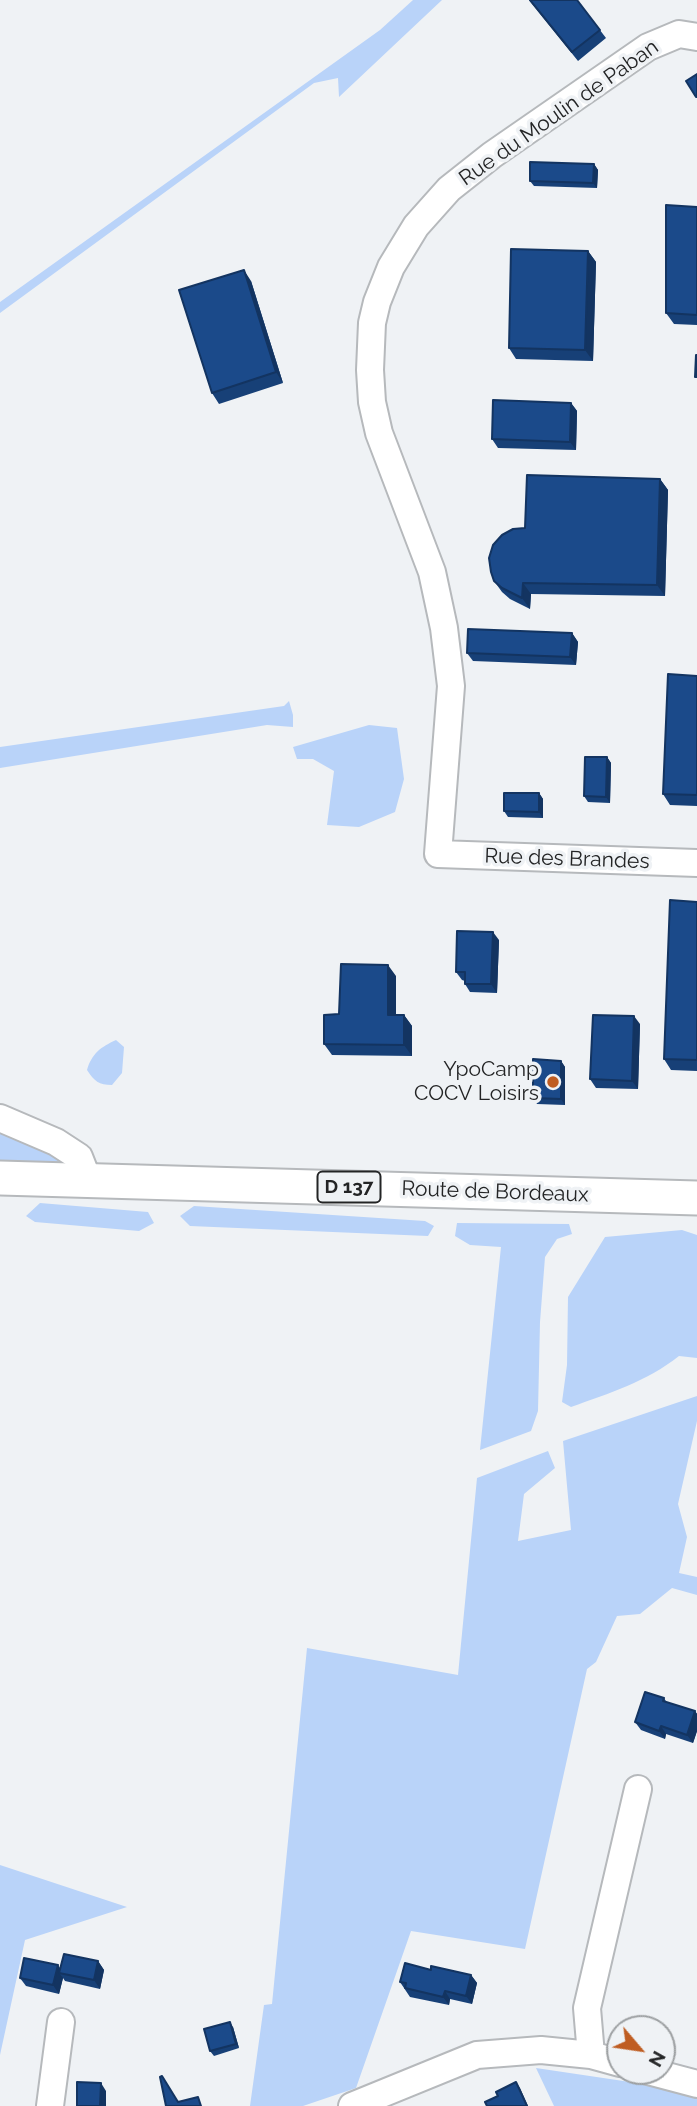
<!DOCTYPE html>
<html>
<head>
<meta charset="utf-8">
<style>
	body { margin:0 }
	#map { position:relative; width:697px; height:2106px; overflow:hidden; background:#eff2f5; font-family:Raleway,sans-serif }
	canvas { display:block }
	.north { position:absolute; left:606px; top:2015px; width:70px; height:70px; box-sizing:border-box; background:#eff2f5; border:2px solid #9da0a2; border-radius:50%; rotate:119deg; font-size:19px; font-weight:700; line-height:28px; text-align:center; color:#232425 }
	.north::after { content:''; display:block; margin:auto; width:24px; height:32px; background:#bf5d22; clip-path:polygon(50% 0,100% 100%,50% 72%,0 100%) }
</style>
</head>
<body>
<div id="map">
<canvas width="697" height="2106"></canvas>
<div class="north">N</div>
</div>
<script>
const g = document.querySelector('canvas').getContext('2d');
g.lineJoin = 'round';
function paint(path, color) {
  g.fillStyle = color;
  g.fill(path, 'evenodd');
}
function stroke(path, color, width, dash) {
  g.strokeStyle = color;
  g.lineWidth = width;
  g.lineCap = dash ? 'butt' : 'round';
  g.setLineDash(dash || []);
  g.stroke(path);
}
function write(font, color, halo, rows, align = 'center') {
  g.font = font + ' Raleway,sans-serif';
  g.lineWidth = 7;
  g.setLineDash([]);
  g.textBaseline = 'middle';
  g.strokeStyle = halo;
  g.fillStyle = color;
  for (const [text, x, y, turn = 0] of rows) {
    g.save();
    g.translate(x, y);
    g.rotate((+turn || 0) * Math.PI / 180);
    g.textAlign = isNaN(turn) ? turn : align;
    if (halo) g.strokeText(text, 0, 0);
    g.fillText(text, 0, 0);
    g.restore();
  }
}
const green = new Path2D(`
	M413 0H442L339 97 338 78 314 83 0 313V302L380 30Z
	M289 701 293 715V727L267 725 0 768V747L284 706Z
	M369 725 397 728 404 779 395 812 359 827 327 825 334 771 313 759H297L293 747Z
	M116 1040 124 1047 122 1073 112 1085C99 1085 94 1081 87 1070 92 1053 101 1047 116 1040Z
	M0 1123 64 1160 60 1166 0 1164Z
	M40 1203 148 1212 154 1223 139 1231 35 1222 26 1216Z
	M194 1206 425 1221 434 1226 428 1236 190 1226 180 1216Z
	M457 1223 569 1224 572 1234 557 1239 545 1257 540 1322 538 1411 531 1431 480 1450 501 1247 470 1245 455 1236Z
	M682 1230 697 1235V1358L679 1356C646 1382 610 1393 571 1407L562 1402 567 1365 568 1297 605 1237Z
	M697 1396V1421L678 1504 687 1537 679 1573 697 1577V1595L672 1588 640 1614 617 1616 596 1662 587 1669 525 1949 411 1931 356 2088 303 2106H250L264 2005 272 2004 307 1648 458 1675 477 1478 548 1451 555 1468 524 1494 518 1541 571 1530 563 1441Z
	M0 1865 127 1907 25 1940 0 2055Z
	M536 2068 657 2086 697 2097V2106H554Z`);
const minor = new Path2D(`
	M697 37 679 34 648 47 492 155 449 189 416 226 391 267 377 302 372 323 370 370 372 402 379 433 432 572 444 628 451 686 438 854 697 863
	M0 1118 56 1142 79 1157 88 1180
	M591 2055 587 2008 638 1789
	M648 2071 697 2084
	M50 2106 61 2022
	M352 2106 477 2055 541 2050 591 2055 620 2063`);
const major = new Path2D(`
	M0 1178 697 1198`);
const wall = new Path2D(`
	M529 0H577L606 38 578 61Z
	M594 164 598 170 597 188 534 186 530 181Z
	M697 207V325L674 324 666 313Z
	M588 251 596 262 593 361 516 359 509 348Z
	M251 281 283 383 219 404 212 393Z
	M571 403 577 411 576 450 498 448 492 439Z
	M660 479 668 490 665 596 531 594 530 609 510 599 502 592 494 581 525 528Z
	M572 633 578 642 576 665 473 661 467 653Z
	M697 676V806L670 805 663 794Z
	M607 757 611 763 610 803 588 802 584 796Z
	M539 793 543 799V818L508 817 504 811Z
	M697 902V1071L671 1070 664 1059Z
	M499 940 497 993 470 992 465 984V981L462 980 456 972Z
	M396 976V1015H404L412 1026V1056L332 1055 324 1044 339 1014Z
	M640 1024 638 1089 596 1088 590 1079Z
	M561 1061 565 1067V1105L537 1104 533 1098Z
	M664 1698 667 1703 695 1711 697 1714V1731L693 1743 666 1734 665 1739 641 1730 635 1722Z
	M98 1961 104 1970 100 1989 65 1981 63 1978 59 1994 26 1986 20 1978 60 1968Z
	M431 1970 471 1975 477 1983 472 2004 450 1999 449 2005 410 1997 400 1982Z
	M233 2027 239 2048 214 2056 210 2051Z`);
const shadedWall = new Path2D(`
	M594 164 598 170 597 188 593 183Z
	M588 251 596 262 593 361 585 350Z
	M244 270 251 281 283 383 276 372Z
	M571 403 577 411 576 450 570 442Z
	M660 479 668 490 665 596 657 585Z
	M523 583 531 594 530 609 522 598Z
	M572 633 578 642 576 665 570 657Z
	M607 757 611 763 610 803 606 797Z
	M539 793 543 799V818L539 812Z
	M493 932 499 940 497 993 491 984Z
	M388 965 396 976V1026L388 1015Z
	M404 1015 412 1026V1056L404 1045Z
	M634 1016 640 1024 638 1089 632 1081Z
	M561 1061 565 1067V1105L561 1099Z
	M695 1711 697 1714V1731L693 1743 687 1735Z
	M661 1726 666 1734 665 1739 659 1731Z
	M98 1961 104 1970 100 1989 94 1980Z
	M58 1965 64 1974 59 1973 63 1978 59 1994 53 1985Z
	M471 1975 477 1983 472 2004 466 1996Z
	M445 1991 450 1999 449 2005 443 1997Z
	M230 2022 233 2027 239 2048 236 2044Z
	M516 2082 520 2088 528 2106H527Z
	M101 2083 106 2091V2106H100Z`);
const building = new Path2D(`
	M530 0H577L600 30 572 52Z
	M697 74V97H696L686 81Z
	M530 162 594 164 593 183 530 181Z
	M666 205 697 207V315L666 313Z
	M511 249 588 251 585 350 509 348Z
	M244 270 276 372 212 393 179 290Z
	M696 355H697V377H695Z
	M493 400 571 403 570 442 492 439Z
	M527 475 660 479 657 585 523 583 522 598 502 588 494 581 491 572 489 558 493 545 502 535 513 529 525 528Z
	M468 629 572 633 570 657 467 653Z
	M668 674 697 676V795L663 794Z
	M585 757H607L606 797 584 796Z
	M504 793H539V812L504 811Z
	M670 900 697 902V1060L664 1059Z
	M457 931 493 932 491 984H465V972H456Z
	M341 964 388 965V1015H404V1045L324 1044V1015L339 1014Z
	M593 1015 634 1016 632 1081 590 1079Z
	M533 1059 561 1061V1099L533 1098Z
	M645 1692 664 1698 663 1701 695 1711 687 1735 661 1726 659 1731 635 1722Z
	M64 1954 98 1961 94 1980 59 1973Z
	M24 1958 58 1965 53 1985 20 1978Z
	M405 1963 431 1970V1966L471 1975 466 1996 445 1991 443 1997 405 1988 406 1983 400 1982Z
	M230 2022 236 2044 210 2051 204 2029Z
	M162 2076 178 2102 198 2097 201 2106H166L160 2077Z
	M77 2082 101 2083 100 2106H77Z
	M516 2082 527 2106H487L485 2102 498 2096 496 2092Z`);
const markers = [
	[553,1082,7,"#bf5d22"]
];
const shields = [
	[349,1187,63]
];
const shieldNames = [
	["D 137",349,1187]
];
const streetNames = [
	["Rue du Moulin de Paban",559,113,-35],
	["Rue des Brandes",567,859,2],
	["Route de Bordeaux",495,1192,2]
];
const poiNames = [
	["YpoCamp",539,1070],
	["COCV Loisirs",539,1094]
];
paint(green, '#b9d3f9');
stroke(minor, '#b6b9bc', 30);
stroke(major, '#b6b9bc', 37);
stroke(minor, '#fff', 26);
stroke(major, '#fff', 33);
paint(wall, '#174077');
paint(shadedWall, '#133461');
paint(building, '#1b4a8a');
stroke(building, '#133461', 2);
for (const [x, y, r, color] of markers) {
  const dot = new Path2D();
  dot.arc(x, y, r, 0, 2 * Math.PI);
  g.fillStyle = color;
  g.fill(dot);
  stroke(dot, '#eff2f5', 2.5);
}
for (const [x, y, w] of shields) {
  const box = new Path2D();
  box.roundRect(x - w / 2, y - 15.5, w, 31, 5);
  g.fillStyle = '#eff2f5';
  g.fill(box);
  stroke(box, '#232425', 2);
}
write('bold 19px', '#232425', null, shieldNames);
write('21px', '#232425', '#eff2f5', streetNames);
write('21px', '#232425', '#eff2f5', poiNames, 'right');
</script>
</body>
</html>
